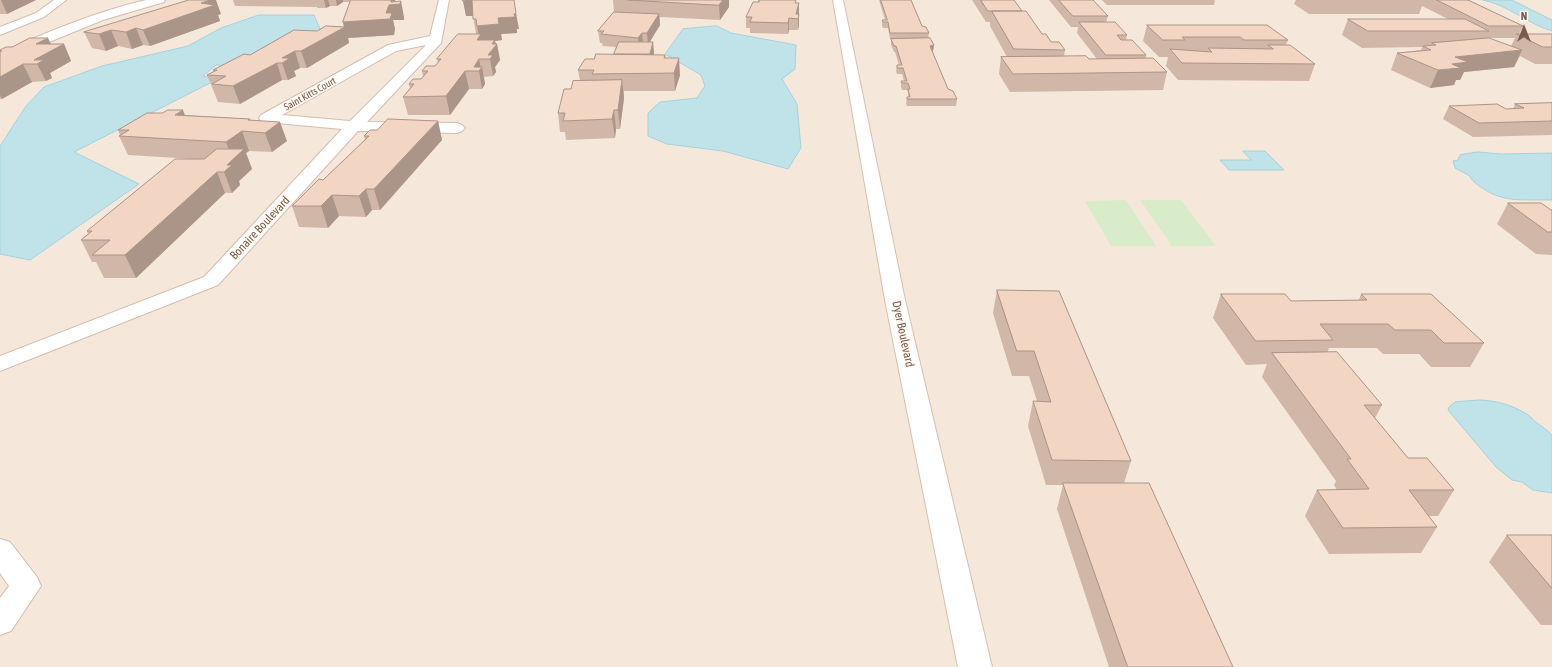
<!DOCTYPE html>
<html>
<head>
<meta charset="utf-8">
<style>
	body { margin:0 }
	#map { position:relative; width:1552px; height:667px; overflow:hidden; background:#fdf6ec; font-family:"Asap Condensed",sans-serif }
	canvas { display:block }
	.north { position:absolute; left:1504px; top:8px; width:40px; height:40px; -webkit-text-stroke:3px #fffaf3; paint-order:stroke; rotate:0deg; font-size:11px; font-weight:700; line-height:16px; text-align:center; color:#7a5c4d }
	.north::after { content:''; display:block; margin:auto; width:14px; height:18px; background:#7a5c4d; clip-path:polygon(50% 0,100% 100%,50% 72%,0 100%) }
</style>
</head>
<body>
<div id="map">
<canvas width="1552" height="667"></canvas>
<div class="north">N</div>
</div>
<script>
const g = document.querySelector('canvas').getContext('2d');
g.lineJoin = 'round';
function paint(path, color) {
  g.fillStyle = color;
  g.fill(path, 'evenodd');
}
function stroke(path, color, width, dash) {
  g.strokeStyle = color;
  g.lineWidth = width;
  g.lineCap = dash ? 'butt' : 'round';
  g.setLineDash(dash || []);
  g.stroke(path);
}
function write(font, color, halo, rows, align = 'center') {
  g.font = font + ' "Asap Condensed",sans-serif';
  g.lineWidth = 3;
  g.setLineDash([]);
  g.textBaseline = 'middle';
  g.strokeStyle = halo;
  g.fillStyle = color;
  for (const [text, x, y, turn = 0] of rows) {
    g.save();
    g.translate(x, y);
    g.rotate((+turn || 0) * Math.PI / 180);
    g.textAlign = isNaN(turn) ? turn : align;
    if (halo) g.strokeText(text, 0, 0);
    g.fillText(text, 0, 0);
    g.restore();
  }
}
const residential = new Path2D(`
	M0 0H1552V667H0Z`);
const green = new Path2D(`
	M1126 200 1156 246H1111L1085 201Z
	M1140 200H1181L1216 246H1172Z`);
const water = new Path2D(`
	M1483 0H1512L1552 20V31C1528 24 1508 5 1483 0Z
	M259 15H314L322 33 244 66 216 65 203 76 218 79 74 152 139 184 30 260 0 254V146L26 106 44 87 102 66 188 46 221 28Z
	M717 26 731 33 796 45 795 69 782 79 797 104 801 148 788 169 723 151 667 144 648 136V113L660 102 697 98 705 86 701 75 665 54 683 29Z
	M1243 151H1265L1284 170H1229L1220 160H1251Z
	M1478 152 1501 154 1552 153V200C1523 199 1502 204 1478 185 1474 182 1471 180 1470 176L1455 168 1453 161 1458 160 1460 155Z
	M1480 400C1498 401 1513 405 1528 415 1532 417 1534 422 1537 423 1543 427 1547 430 1552 435V493L1533 490 1522 482 1512 480 1496 467 1448 410 1449 407 1455 402Z`);
const street = new Path2D(`
	M54 0H66L44 17 0 35V27L36 13Z
	M146 0H165L164 2 103 20 0 62V53C47 32 95 12 146 0Z
	M439 0H449L441 43 367 122 457 123 462 125 465 128 462 131 457 133 358 131 218 285 0 371V356L204 277 342 129 266 122 261 121 259 118 261 115 388 45 430 36ZM426 45 350 121 282 115 396 51Z
	M0 539 10 542 37 577 41 586 11 631 0 635V598L9 586 0 573Z`);
const secondary = new Path2D(`
	M833 0H843L905 300 992 667H958L885 300Z`);
const wall = new Path2D(`
	M0 0H36L7 14H0Z
	M233 0H395L404 17V20H393L395 29 394 35 348 38 349 43 307 68H300L294 71 296 76 288 80H282L240 104 218 102 207 75 214 72 213 70 250 55 317 31 344 27 343 22 350 2H343L337 6H330L326 8H317V7L235 6Z
	M463 0 519 29H517V33L501 34 502 40 495 41 496 44H497L500 60 495 67 496 72 493 76 484 77 485 84 482 89H469L450 115H408L403 97 410 88 409 84 421 79 423 76 422 71 435 66 438 63 437 59 476 34 473 16H466Z
	M613 0H729V7L720 20 660 17V25L649 42H653L654 55H665L666 58 680 75 675 91H624V98L620 129H616L615 138 566 140 565 132H560L558 113 571 89 580 81 578 70 594 59 614 54 616 47 603 46 602 43H600L598 31 614 12Z
	M879 0H911L922 26 929 33 928 38 934 45 933 51H932L948 89 957 99 956 106H907L906 104 907 97H908V92L907 90H902L901 87V81H904L902 74H897L896 72 897 65H899L895 52H894L891 45V39H890L888 28H883L882 26V20H885Z
	M972 0H1014L1022 11 1042 34 1051 42 1065 50 1064 56 1089 59H1097L1077 33 1078 27H1071L1049 0H1093L1108 16 1106 22 1127 35 1126 40 1146 55V58L1167 72 1163 90 1010 92 999 74 1001 57H1007L990 26V22H986Z
	M1102 0H1215L1214 5H1107Z
	M1296 0H1468L1523 26 1519 34H1552V64H1535L1520 56 1514 67 1464 72 1460 80H1456L1454 85 1430 88 1391 70 1397 53 1421 50 1422 47 1362 48 1342 35 1348 19H1448L1422 6 1419 14H1309L1294 4ZM1485 38H1515L1511 46Z
	M796 3 799 14V25L798 30H789L788 34 750 33V28H746V17Z
	M221 14 218 15 220 21 150 46 143 45 132 49 118 46 106 51 92 48 84 32Z
	M1147 25 1288 40 1286 45 1315 64 1309 81 1178 80 1166 66 1168 57H1159L1143 41Z
	M48 38 51 44H64L71 61 50 73 52 78 46 81 32 82 2 99H0V50Z
	M1552 103V135L1473 137 1443 119 1449 106 1506 109H1513L1515 104Z
	M185 115 250 119 251 121 287 141 272 152 249 151 246 153 252 169 239 181 240 185 232 193H225L136 278H104L96 262H92L81 240 88 234 87 231 193 159 128 155 119 136 120 135 118 130Z
	M438 121 442 140 380 210H372L366 217 339 216 328 228 299 227 292 206 323 180 365 140 364 136 377 130Z
	M1508 203 1552 210V255L1536 254 1497 224Z
	M997 290 1131 461 1124 483 1233 667H1109L1057 509 1063 485H1046L1028 426 1033 401H1037L1029 376H1012L993 313Z
	M1221 294 1291 301 1359 300 1361 294 1484 343 1470 367H1431L1419 354H1383L1377 348H1329L1327 353 1382 405 1375 418 1408 458 1454 490 1438 516H1429L1437 527 1421 553 1329 554 1305 516 1317 490H1337L1334 485 1336 481 1262 377 1267 364 1246 365 1213 318Z
	M1507 535H1552V625H1541L1489 562Z`);
const shadedWall = new Path2D(`
	M1 0H36L7 14Z
	M211 0H216L221 14 218 15 220 21 150 46 143 30 201 3Z
	M324 0H328L330 6 326 8Z
	M336 0H343V2L337 6Z
	M391 0H395L396 4 401 1 404 17V20H393L395 29 394 35 348 38 349 43 307 68 301 51 344 27 343 22 386 13 389 5 391 2Z
	M472 0 475 16H466L463 1Z
	M723 0H729V7L720 20 719 5Z
	M799 3V14H796Z
	M516 13 519 29H517V33L501 34 502 40 495 41 496 45 497 44 500 60 495 67 496 72 493 76 490 59 477 40 479 37 477 26 498 18Z
	M659 14 660 25 648 45 647 33Z
	M799 14V25L798 30V19Z
	M789 18V30L788 34V23Z
	M136 28 143 45 132 49 126 32Z
	M111 30 118 46 106 51 99 34Z
	M642 33 643 44 639 49 638 38Z
	M48 38 53 49 64 44 71 61 50 73 52 78 46 81 37 64 34 60 36 44Z
	M653 42 654 53 651 66 650 54Z
	M934 45 933 51 929 52 930 46Z
	M1522 50 1514 67 1464 72 1460 80H1456L1454 85 1430 88 1438 70 1455 57Z
	M295 51 300 68 294 71 296 76 288 80 282 63V58Z
	M679 58 680 75 675 91 674 73Z
	M479 59 481 69 482 67 485 84 482 89 479 71 474 67Z
	M277 63 282 80 240 104 233 86Z
	M23 64 32 82 2 99 0 95V77Z
	M465 71 469 89 450 115 446 96Z
	M622 80 624 98 620 129 618 110Z
	M183 110 190 129 175 115Z
	M614 110 616 129 615 138 612 119Z
	M438 121 442 140 380 210 374 189Z
	M280 122 287 141 272 152 265 133Z
	M242 131 249 151 246 153 252 169 239 181 240 185 232 193 224 172 227 165 233 160 226 142Z
	M217 172 225 193 136 278 125 255Z
	M366 189 372 210 366 217 359 196Z
	M332 195 339 216 328 228 321 206Z`);
const building = new Path2D(`
	M189 0H211L201 3 215 5 143 30 136 28 126 32 111 30 99 34 84 32Z
	M351 0H391V2L401 1 400 4 389 5 386 13H392L390 19 343 22Z
	M463 0H514L516 13 514 14 515 17 498 18 499 24 477 26 476 19H473L472 0 463 1Z
	M628 0H723L719 5Z
	M759 0H796L795 3H799L796 14H799L798 19 789 18 788 23 750 22 752 17H746L753 2H759Z
	M881 0H911L922 26 926 27 929 33H890L888 22H883L882 20H887Z
	M981 0H1014L1022 11H988Z
	M1059 0H1093L1108 16H1073Z
	M1437 0H1468L1523 26H1489Z
	M992 11H1026L1042 34H1046L1051 42H1059L1065 50 1014 49Z
	M614 12 659 14 647 33H642L638 38 601 34 604 31H598Z
	M1348 19H1465L1489 31H1368Z
	M1079 22H1115L1127 35H1117L1121 40H1132L1146 55H1106Z
	M1147 25H1267L1288 40H1244L1240 37H1182L1185 40H1163Z
	M326 26 345 27 301 51H295L282 58H290L282 63H277L233 86 212 84 226 76 207 75 217 70H213L244 54 250 55 294 30 317 31Z
	M458 34H481L477 40H495L492 44H497L488 55H493L490 59H479L474 67H482L479 71H465L446 96 403 97 414 84H409L413 79H421L428 71H422L426 66H435L441 59H437Z
	M1517 34H1552V47H1543Z
	M30 38H48L36 44H64L34 60H44L37 64H23L0 77V52L2 51H0V50L6 47H12Z
	M930 38 934 45 930 46 948 89 953 91 957 99H907V97H910L908 89H910L908 83H902L901 81H907L903 68H897V65H902L896 46H894L891 39Z
	M1489 38 1522 50 1455 57 1468 62 1452 64 1461 68 1438 70 1397 53 1431 50 1423 46 1436 45 1432 43Z
	M619 42H653L650 54H614Z
	M1268 45H1290L1315 64 1182 63 1170 49 1212 52 1208 48 1273 49Z
	M596 54 665 55 664 58H679L674 73 592 74 594 70H578L585 59H594Z
	M1086 56 1089 59 1153 58 1167 72 1013 74 1001 57Z
	M622 80 618 110H614L612 119 563 121 565 113H558L564 89H571L573 81Z
	M1552 103V121L1479 123 1449 106 1497 104 1506 109 1524 108 1515 104Z
	M168 110H183L175 115 250 119 248 120 280 122 265 133 242 131 226 142 119 136 129 130H118L147 113H162Z
	M388 119 438 121 374 189H366L359 196 332 195 321 206H292L319 179 323 180 369 136H364L370 130H377Z
	M217 149H244L227 165H232L224 172H217L125 255H92L110 240H81L92 231H87L175 159H204Z
	M1508 203H1541L1551 210H1552V232H1548Z
	M997 290 1059 291 1131 461 1052 460 1033 401 1051 402 1034 351H1017Z
	M1221 294H1285L1291 301 1367 300 1361 294H1431L1484 343H1444L1431 330H1395L1388 324H1320L1333 340 1256 341Z
	M1337 352 1382 405H1364L1408 458H1427L1454 490H1409L1437 527 1343 528 1317 490 1369 489 1347 459H1351L1272 353Z
	M1063 483H1149L1233 667H1128Z
	M1507 535H1552V588Z`);
const farStreetnames = [
	["Saint Kitts Court",310,94,-29]
];
const streetNames = [
	["Bonaire Boulevard",260,228,-47],
	["Dyer Boulevard",903,334,78]
];
paint(residential, '#f5e8da');
paint(green, '#d8ecc9');
paint(water, '#bfe3e8');
stroke(water, '#a5d3da', 1);
stroke(street, '#d1beb0', 2);
stroke(secondary, '#d6c0b0', 2);
paint(street, '#fff');
paint(secondary, '#fff');
paint(wall, '#d1b7a8');
paint(shadedWall, '#aa9588');
paint(building, '#f3d5c3');
stroke(building, '#aa9588', 1);
write('10px', '#7a5c4d', '#fffaf3', farStreetnames);
write('12px', '#7a5c4d', '#fffaf3', streetNames);
</script>
</body>
</html>
